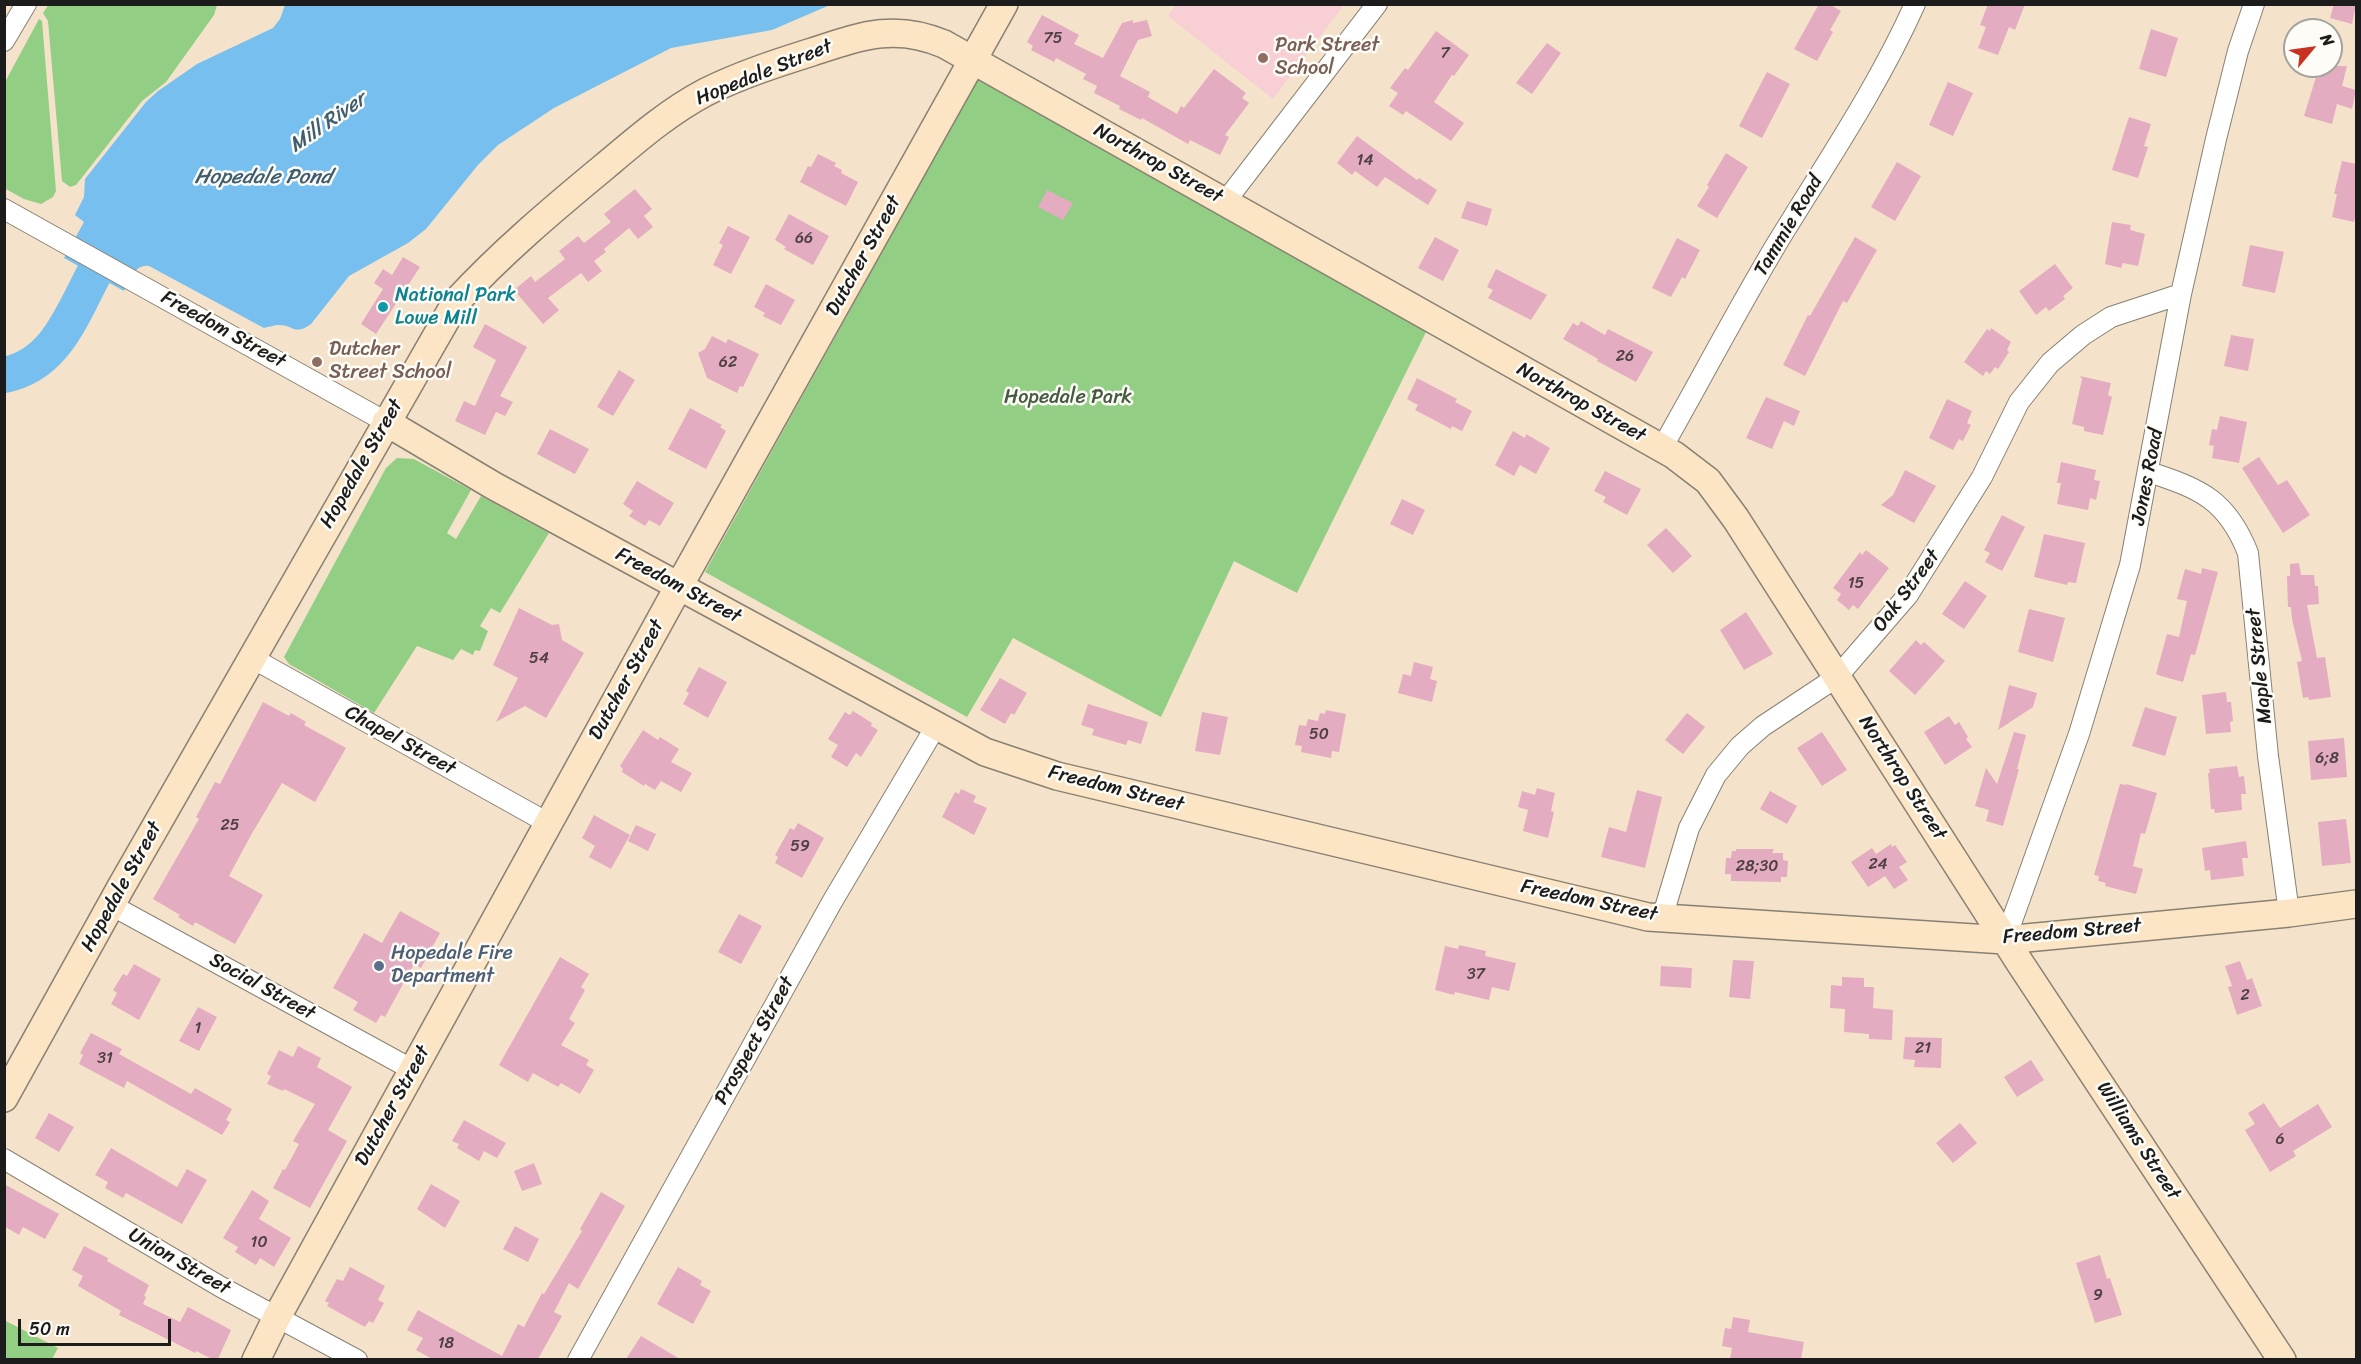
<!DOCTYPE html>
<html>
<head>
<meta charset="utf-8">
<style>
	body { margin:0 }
	#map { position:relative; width:2361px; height:1364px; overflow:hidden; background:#f4e3ca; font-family:Sriracha,sans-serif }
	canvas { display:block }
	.frame { position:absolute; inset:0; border:6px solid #1c1c1c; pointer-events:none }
	.north { position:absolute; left:2283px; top:18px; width:60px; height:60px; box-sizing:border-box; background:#fdfcf7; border:2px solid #a3a29f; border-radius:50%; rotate:61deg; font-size:16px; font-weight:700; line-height:24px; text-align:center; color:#1c1c1c }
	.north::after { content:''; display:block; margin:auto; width:21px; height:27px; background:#c8321e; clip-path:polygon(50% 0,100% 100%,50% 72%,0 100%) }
	.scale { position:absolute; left:18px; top:1319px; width:153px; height:27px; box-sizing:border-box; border:3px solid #1c1c1c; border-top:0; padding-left:8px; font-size:18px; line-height:21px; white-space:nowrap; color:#1c1c1c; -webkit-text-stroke:4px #fdfcf7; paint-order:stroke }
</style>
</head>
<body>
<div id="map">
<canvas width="2361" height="1364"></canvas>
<div class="frame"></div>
<div class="north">N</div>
<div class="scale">50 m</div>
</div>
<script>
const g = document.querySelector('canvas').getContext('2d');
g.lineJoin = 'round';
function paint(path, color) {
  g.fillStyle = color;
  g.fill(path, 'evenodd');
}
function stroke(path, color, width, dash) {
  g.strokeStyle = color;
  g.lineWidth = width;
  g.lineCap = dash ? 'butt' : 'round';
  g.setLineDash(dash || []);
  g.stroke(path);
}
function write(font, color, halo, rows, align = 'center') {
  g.font = font + ' Sriracha,sans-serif';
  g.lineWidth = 5;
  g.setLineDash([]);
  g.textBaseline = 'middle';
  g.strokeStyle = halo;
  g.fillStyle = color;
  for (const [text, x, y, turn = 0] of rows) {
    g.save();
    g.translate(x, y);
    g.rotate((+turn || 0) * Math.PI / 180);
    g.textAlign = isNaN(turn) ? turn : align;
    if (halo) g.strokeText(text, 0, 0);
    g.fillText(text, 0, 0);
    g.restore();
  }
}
const built = new Path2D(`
	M1175 5V4L1344 5 1273 99 1168 16Z`);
const green = new Path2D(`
	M49 4 217 5 214 15 166 82 142 101 76 185 70 187 62 181 48 21 43 13Z
	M39 19 42 21 56 191 53 197 41 204 24 199 4 188 5 82Z
	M978 79 1428 328 1297 593 1234 561 1161 717 1013 638 967 717 705 572Z
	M397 458 414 459 471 490 447 533 456 539 481 496 549 533 500 613 491 608 480 626 488 631 480 651 475 650 473 655 461 649 453 660 417 646 374 713 289 664 284 657 386 468Z
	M4 1320 58 1348 52 1359H5Z`);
const water = new Path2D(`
	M285 5H830L772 30 671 48 554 108 498 145 478 165 426 229 408 243 349 276 311 324C294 336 294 325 279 325 274 325 269 327 264 328L149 266C134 264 131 280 124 291L64 258 84 222 75 215 84 197 85 179 146 102 158 91 197 64 273 28 280 19Z`);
const river = new Path2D(`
	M4 375C73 362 79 276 122 233`);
const building = new Path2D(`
	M1819 4H1829L1841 11 1830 30 1833 32 1817 61 1794 49Z
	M1988 4H2025L2015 30 2009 27 1998 55 1978 48 1986 27 1980 25Z
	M2334 4H2356L2352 24 2330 18Z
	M1042 15 1079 35 1074 44 1103 58 1122 23 1133 20V23L1147 20 1152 36 1138 40 1120 76 1150 92 1148 97 1177 114 1181 106 1184 108 1214 69 1246 93 1242 98 1249 103 1225 135 1229 137 1220 155 1190 140 1188 144 1142 118 1141 120 1119 109 1120 106 1094 93 1097 86 1083 79 1086 74 1056 58 1054 62 1031 50 1033 46 1027 42Z
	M2151 29 2178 38 2166 77 2139 69Z
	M1436 31 1469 55 1454 76 1452 75 1434 102 1464 123 1451 141 1406 111 1403 115 1389 106 1398 93 1390 88 1405 68 1408 70Z
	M1547 43 1561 53 1532 94 1516 83Z
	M2322 66H2347L2342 86 2356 90 2352 109 2337 104 2332 124 2304 116 2316 77 2319 78Z
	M1767 72 1790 84 1762 138 1739 126Z
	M1948 82 1973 93 1953 136 1929 125Z
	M2129 117 2151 124 2144 146 2148 147 2138 178 2112 170Z
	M1357 136 1417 180 1419 178 1437 190 1428 205 1385 177 1377 187 1355 171 1352 175 1337 163Z
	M1726 153 1748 167 1717 218 1697 206 1709 187 1707 185Z
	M818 154 836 163 834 166 842 170 841 173 858 182 846 206 800 182 808 166 811 167Z
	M2342 161 2356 164V214L2354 222 2332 217 2337 194H2334Z
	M1897 162 1921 176 1895 221 1871 207Z
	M635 189 652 209 644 216 653 227 638 239 629 228 604 249 606 252 594 261 602 271 588 282 581 273 548 298 559 310 543 324 514 290 531 276 535 282 565 259 559 251 578 236 584 243 611 222 604 214Z
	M1047 190 1073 203 1063 220 1038 207Z
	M1467 201 1492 209 1487 226 1461 218Z
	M789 214 829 236 813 265 784 249 786 247 775 240Z
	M2112 222 2131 225 2130 230 2145 234 2138 266 2123 263 2121 268 2105 264Z
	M728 226 750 237 731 274 713 265 723 245 719 243Z
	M1435 237 1459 250 1443 281 1418 268Z
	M1855 237 1877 250 1847 303 1843 301 1805 376 1783 365 1808 315 1810 316Z
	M1677 238 1700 250 1685 279 1682 277 1671 297 1652 288Z
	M2250 245 2284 252 2275 293 2242 286Z
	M403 257 420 267 376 334 361 324 383 289 374 283 383 269 392 275Z
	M2055 264 2073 288 2063 296 2065 299 2049 311 2046 307 2036 315 2019 291Z
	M1496 269 1547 295 1531 320 1488 298 1493 290 1487 287Z
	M766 284 795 300 781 325 763 316 765 313 754 307Z
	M1581 321 1605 335 1608 329 1653 352 1636 382 1597 361 1598 359 1563 339 1573 323 1578 326Z
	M485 324 527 347 500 396 513 402 505 416 496 412 485 435 455 421 464 401 475 406 496 360 473 347Z
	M1991 328 2011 342 2007 350 2009 352 1998 369 1995 367 1990 374 1986 371 1983 376 1964 362 1987 329 1990 331Z
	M2231 335 2254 339 2248 371 2224 366Z
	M712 336 726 343 728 339 759 354 743 387 740 386 737 393 707 378 698 353 705 349Z
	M619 370 635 380 613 416 597 407Z
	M2080 376 2111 383 2108 395 2112 397 2103 435 2084 431V427L2072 424 2082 379Z
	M1417 378 1457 399 1455 402 1472 411 1462 431 1452 426 1451 429 1415 410 1418 405 1407 399Z
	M1766 397 1800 411 1794 426 1784 421 1772 449 1746 438Z
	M1947 399 1972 411 1967 423 1971 425 1963 441 1959 439 1953 450 1929 438Z
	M690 408 722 425 720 427 726 431 706 469 668 449Z
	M2220 416 2247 422 2239 463 2212 458 2214 446 2209 445 2212 429 2217 430Z
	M550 429 589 449 575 474 537 454Z
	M1513 431 1525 438 1526 434 1550 448 1536 474 1520 465 1514 476 1495 465Z
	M2259 457 2278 485 2287 480 2310 515 2283 533 2242 468Z
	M2061 462 2096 470 2094 480 2100 481 2096 500 2090 498 2088 510 2057 504 2061 483H2057Z
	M1905 470 1936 486 1914 523 1881 505 1893 495Z
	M1605 471 1641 489 1627 515 1603 502 1606 497 1594 491Z
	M637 481 674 503 660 526 649 520 645 526 629 516 633 511 623 504Z
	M1402 499 1425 510 1413 535 1390 524Z
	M2002 515 2025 527 2002 571 1985 562 1990 553 1984 550Z
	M1666 528 1692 556 1673 573 1647 545Z
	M2044 534 2085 543 2076 583 2068 582 2067 585 2034 577Z
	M1866 550 1889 568 1858 609 1853 605 1849 610 1837 600 1841 594 1833 588 1860 552 1862 555Z
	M2299 563 2301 575H2314L2315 586H2318L2319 604 2307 605 2317 658 2325 657 2331 697 2309 700 2308 697 2303 698 2297 662 2302 661 2292 619 2291 607H2288L2287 576H2290V564Z
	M2202 568 2218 572 2195 655 2191 654 2183 682 2161 676 2156 674 2167 634 2179 637 2187 601 2177 599 2185 569 2201 574Z
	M1965 581 1987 596 1964 629 1942 614Z
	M519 608 552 625 559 624 562 640 584 653 546 718 525 706 496 722 518 678 493 665Z
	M2029 609 2065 618 2053 662 2018 652Z
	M1746 612 1773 654 1744 670 1720 630Z
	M1916 640 1921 645 1924 642 1945 661 1915 695 1889 671Z
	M1414 662 1433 667 1430 679 1437 681 1432 702 1398 693 1403 674 1411 676Z
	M699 667 727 682 708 718 683 704 689 693 686 691Z
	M1000 678 1027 693 1014 715 1011 713 1005 724 980 710Z
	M2009 685 2037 693 2033 707 1998 730Z
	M2226 692 2227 702H2231L2233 721 2230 722 2231 732 2206 734 2202 695Z
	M263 702 289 716 291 713 306 722 304 725 346 748 315 802 282 783 251 835 229 876 263 895 235 944 195 922 193 926 178 917 180 915 153 899 199 819 196 817 215 782 220 784Z
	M1088 704 1148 722 1141 744 1128 740 1126 745 1092 735 1094 729 1081 725Z
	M2145 707 2177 717 2165 756 2132 746Z
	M1326 710 1346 714 1339 752 1332 751 1331 758 1301 752 1302 746 1295 745 1299 725 1306 726 1308 719 1318 721 1320 713 1325 714Z
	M853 711 872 723 871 726 878 730 861 757 856 753 847 767 831 757 838 745 828 739 845 712 850 715Z
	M1202 712 1228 717 1220 755 1195 751Z
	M1687 713 1705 727 1683 754 1665 740Z
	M1949 716 1955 725 1959 722 1968 737 1966 739 1972 747 1945 765 1924 732Z
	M643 730 658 740 660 737 679 749 671 762 692 773 681 792 661 781 655 790 645 784 644 786 622 772 623 769 620 766Z
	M1822 732 1847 770 1822 786 1797 748Z
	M2014 732 2026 735 2017 769H2019L2003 826 1986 821 1989 810 1975 806 1986 768 1997 784Z
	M2344 738 2347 777 2311 780 2308 741Z
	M2237 766 2239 777 2244 776 2246 794H2241L2242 810 2215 813 2214 809H2211L2208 773H2210L2209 769Z
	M2120 784 2126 785V784L2157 793 2145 834 2141 833 2133 866 2143 869 2136 894 2105 886 2106 883 2098 881 2099 876 2094 875Z
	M1537 788 1555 793 1551 811 1554 812 1548 838 1523 831 1528 810 1518 807 1522 791 1535 795Z
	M961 789 976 796 973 802 987 808 974 835 942 817 955 792 959 794Z
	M1637 790 1662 797 1645 868 1601 857 1609 827 1626 832Z
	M1770 791 1797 806 1787 824 1760 809Z
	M594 815 630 835 611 869 589 857 595 846 582 838Z
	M2346 819 2351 863 2322 866 2318 822Z
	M798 823 824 838 802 878 775 863 778 857 775 855 790 828 794 830Z
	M636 825 656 834 648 851 628 841Z
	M2246 841 2248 858H2242L2244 876 2211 880 2210 870 2205 871 2202 848Z
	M1891 844 1892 847 1895 845 1907 862 1899 867 1908 880 1894 889 1885 876 1868 887 1851 862 1872 848 1876 854Z
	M1736 849H1774L1772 853H1783V860L1788 861 1787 877H1781V882L1731 881V874H1725L1726 858H1731L1732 851H1736Z
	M400 911 440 933 421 968 414 964 385 1017 381 1015 376 1023 353 1010 358 1002 333 988 364 933 382 943Z
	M739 914 762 926 741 964 718 952Z
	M1459 945 1486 951 1485 956 1516 963 1509 991 1492 987 1489 1000 1455 992 1454 995 1435 990 1445 946 1458 949Z
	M560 957 589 974 581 987 585 990 569 1019 575 1023 561 1045 589 1060 586 1065 594 1070 580 1094 561 1083 558 1087 533 1073 528 1082 499 1065Z
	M1733 960 1754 961 1750 999 1729 997Z
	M2240 961 2247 980 2252 978 2262 1006 2237 1015 2228 987 2232 986 2225 966Z
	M134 964 161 979 139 1020 111 1004 117 993 113 990 123 974 127 976Z
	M1661 966 1692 968 1691 988 1660 986Z
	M1842 977 1864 978V987H1874L1873 1008 1893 1010 1892 1040 1869 1039V1034L1844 1032 1845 1009 1830 1008 1831 985 1842 986Z
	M198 1007 217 1017 199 1051 179 1041Z
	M91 1033 122 1049 119 1054 191 1094 195 1088 232 1109 226 1120 230 1122 222 1135 127 1081 124 1088 79 1064 83 1055 80 1053Z
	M1905 1037 1942 1038 1941 1068 1914 1067 1915 1060 1903 1059Z
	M298 1046 321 1058 317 1067 352 1087 328 1130 347 1141 310 1208 273 1188 283 1169 285 1170 299 1144 293 1141 315 1104 284 1089 283 1091 267 1084 271 1076 267 1074 279 1050 293 1057Z
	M2031 1060 2044 1080 2017 1097 2004 1077Z
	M2264 1103 2280 1128 2318 1104 2332 1127 2293 1151 2296 1156 2270 1172 2245 1130 2255 1124 2248 1113Z
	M49 1113 74 1127 59 1152 35 1138Z
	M464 1120 506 1143 497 1158 484 1151 479 1161 457 1148 459 1144 452 1141Z
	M1960 1123 1977 1143 1953 1163 1936 1143Z
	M111 1148 177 1187 187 1169 207 1180 182 1224 126 1193 123 1198 105 1188 108 1182 95 1175Z
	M534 1163 542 1184 522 1191 514 1171Z
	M4 1184 59 1214 45 1239 23 1227 19 1235 4 1226Z
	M431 1184 460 1201 445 1228 417 1209Z
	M252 1190 269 1201 259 1219 291 1238 274 1267 260 1258 256 1265 235 1252 238 1247 223 1238Z
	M601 1192 625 1206 578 1289 569 1283 554 1312 562 1316 538 1359H432L416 1350 423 1338 407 1330 418 1310 502 1356 518 1324 524 1327 542 1293 544 1294 582 1231 580 1229Z
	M515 1226 539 1239 528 1262 503 1249Z
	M84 1246 108 1258 107 1261 149 1285 144 1296 146 1297 143 1304 180 1322 188 1307 231 1330 218 1359H212L196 1351 195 1353 119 1315 121 1311 78 1286 83 1276 72 1270Z
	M2100 1255 2107 1279 2110 1278 2122 1315 2095 1323 2076 1263Z
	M350 1267 385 1286 378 1300 384 1303 373 1323 369 1321 365 1327 327 1306 329 1303 325 1301 337 1279 343 1281Z
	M678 1267 702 1281 700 1285 711 1291 693 1324 657 1304Z
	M1733 1317 1750 1320 1748 1332 1804 1342 1801 1359H1730L1732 1348 1722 1346 1725 1328 1731 1329Z
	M641 1336 680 1359H626Z`);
const street = new Path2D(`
	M4 41 26 4
	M1225 202 1377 4
	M4 209 386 422
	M1662 448C1700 381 1736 312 1776 245 1824 166 1877 89 1915 4
	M2149 472C2201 489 2227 500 2248 553L2268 756 2289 913
	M252 658 548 823
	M111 905 413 1070
	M1662 918 1689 828 1716 775 1740 746 1763 726 1837 677 1908 595 1982 477 2019 402 2050 363 2083 335 2111 317 2181 294
	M2005 940 2079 734 2130 565 2181 294 2216 139 2238 51 2254 4
	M4 1159 221 1287 357 1360
	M578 1360 832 902 936 726`);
const secondary = new Path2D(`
	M386 422 494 486 985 752 1057 776 1648 917 2005 940 2289 913 2356 904
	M4 1098 121 887 456 302C501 253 552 210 604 167 636 140 668 112 706 92 740 75 777 63 812 52 861 36 895 23 944 44L1674 455 1708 481 1736 519 2020 963 2282 1360
	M256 1360 277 1317 674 595 1004 4`);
const markers = [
	[1263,58,6,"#8d6e63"],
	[383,307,6,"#0f9aa8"],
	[317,362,6,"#8d6e63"],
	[379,966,6,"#5c6f8a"]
];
const numberNames = [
	["75",1053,39],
	["7",1445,54],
	["14",1365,161],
	["66",804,239],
	["26",1625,357],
	["62",728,363],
	["15",1856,584],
	["54",539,659],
	["50",1319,735],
	["6;8",2327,759],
	["25",230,826],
	["59",800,847],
	["24",1878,865],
	["28;30",1757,867],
	["37",1476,975],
	["2",2245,996],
	["1",198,1029],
	["21",1923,1049],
	["31",105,1059],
	["6",2280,1140],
	["10",259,1243],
	["9",2098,1296],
	["18",446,1344]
];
const educationNames = [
	["Park Street",1275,46],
	["School",1275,69],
	["Dutcher",329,350],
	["Street School",329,373]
];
const streetNames = [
	["Hopedale Street",764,73,-22],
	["Northrop Street",1158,164,29],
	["Tammie Road",1789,226,-59],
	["Dutcher Street",864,256,-61],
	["Freedom Street",223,330,29],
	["Northrop Street",1581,403,29],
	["Hopedale Street",362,464,-60],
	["Jones Road",2148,477,-79],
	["Freedom Street",678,586,28],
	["Oak Street",1907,591,-53],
	["Maple Street",2260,666,-96],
	["Dutcher Street",627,680,-61],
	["Chapel Street",400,741,29],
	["Northrop Street",1902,778,57],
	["Freedom Street",1116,789,14],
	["Hopedale Street",122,887,-61],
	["Freedom Street",1589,901,12],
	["Freedom Street",2072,932,-5],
	["Social Street",262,987,29],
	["Prospect Street",755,1041,-61],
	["Dutcher Street",393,1106,-61],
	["Williams Street",2138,1141,57],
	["Union Street",179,1262,30]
];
const cultureNames = [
	["National Park",395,296],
	["Lowe Mill",395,319]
];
const parkNames = [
	["Hopedale Park",1068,398]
];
const serviceNames = [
	["Hopedale Fire",391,954],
	["Department",391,977]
];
const waterNames = [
	["Mill River",328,123,-35],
	["Hopedale Pond",263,178]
];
paint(built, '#f7cfd4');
paint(green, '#92ce83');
paint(water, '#76bfee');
stroke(river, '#76bfee', 36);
paint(building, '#e4acc0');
stroke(street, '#888073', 22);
stroke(secondary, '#888073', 30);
stroke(street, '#fff', 20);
stroke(secondary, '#fce5c4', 27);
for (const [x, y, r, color] of markers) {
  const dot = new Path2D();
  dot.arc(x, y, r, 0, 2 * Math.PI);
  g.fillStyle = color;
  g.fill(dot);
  stroke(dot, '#fdfcf7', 2);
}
write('16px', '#4e4045', null, numberNames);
write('20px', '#785e54', '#fdfcf7', educationNames, 'left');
write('20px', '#1c1c1c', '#fdfcf7', streetNames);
write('20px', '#0d838f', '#fdfcf7', cultureNames, 'left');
write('20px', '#455a40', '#fdfcf7', parkNames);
write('20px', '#4e5e75', '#fdfcf7', serviceNames, 'left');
write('italic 21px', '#405d70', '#fdfcf7', waterNames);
</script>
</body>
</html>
